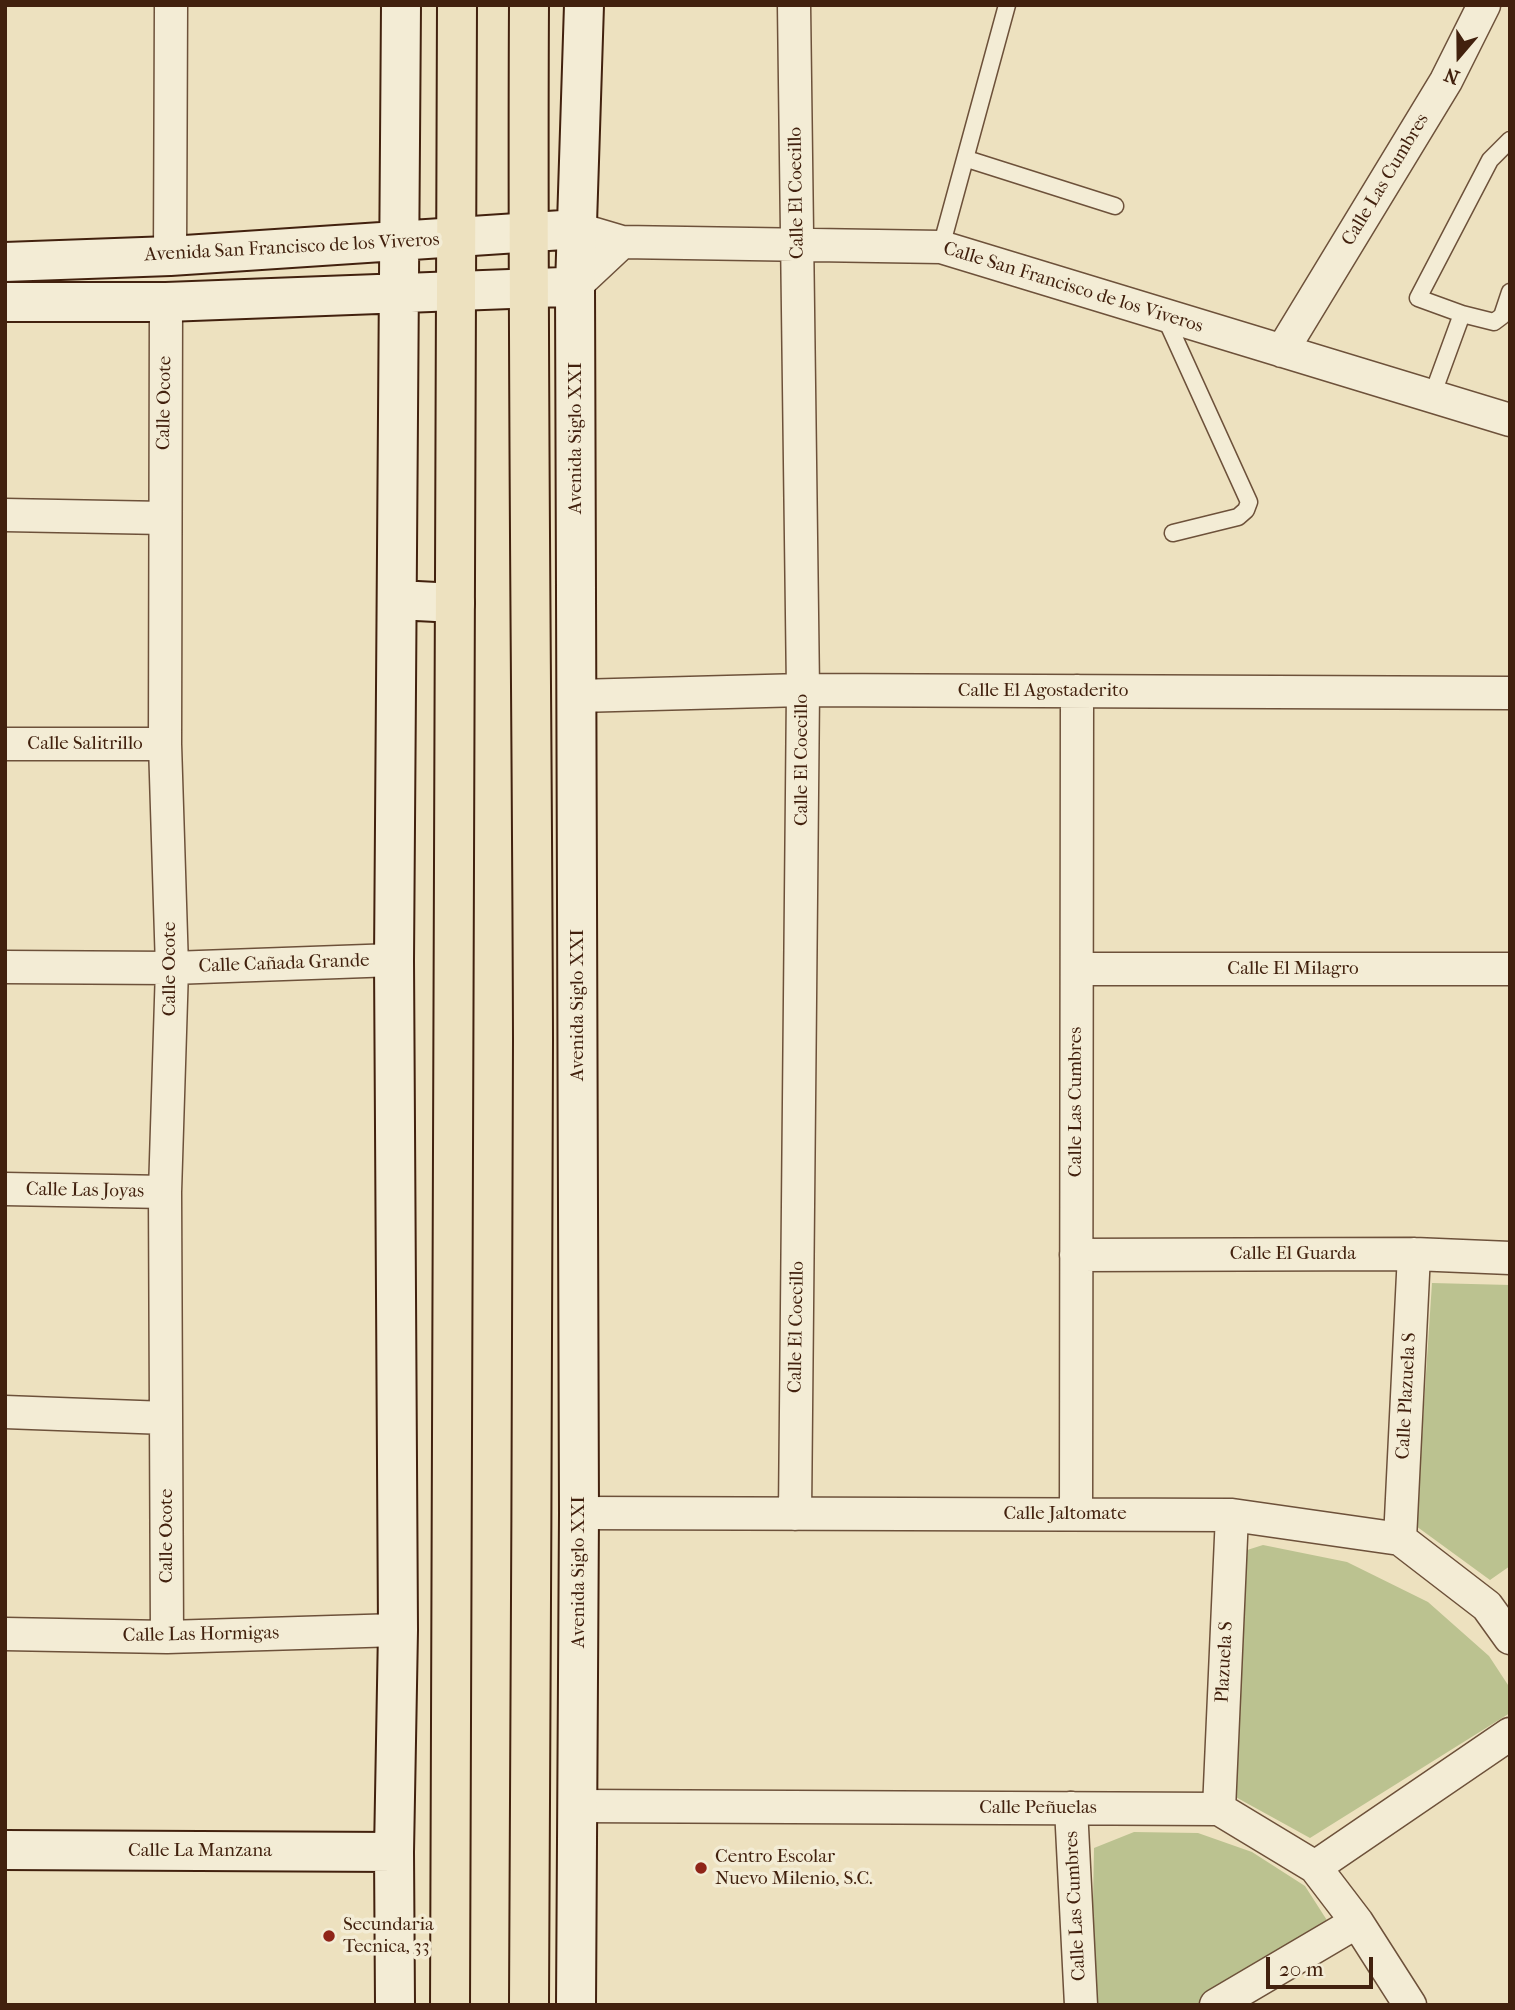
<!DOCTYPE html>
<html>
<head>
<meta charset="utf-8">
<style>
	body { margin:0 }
	#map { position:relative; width:1515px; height:2010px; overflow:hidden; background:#ede1bf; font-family:"IM FELL French Canon",serif }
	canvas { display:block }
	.frame { position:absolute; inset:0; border:7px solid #42210e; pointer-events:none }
	.north { position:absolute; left:1424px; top:21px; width:70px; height:70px; -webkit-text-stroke:5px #f3ecd5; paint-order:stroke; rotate:200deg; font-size:19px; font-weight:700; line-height:28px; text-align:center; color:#42210e }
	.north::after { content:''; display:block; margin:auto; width:24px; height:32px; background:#42210e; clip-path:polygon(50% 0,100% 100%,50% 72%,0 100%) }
	.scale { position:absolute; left:1266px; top:1957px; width:107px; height:32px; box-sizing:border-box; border:4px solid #42210e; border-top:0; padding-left:9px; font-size:21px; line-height:24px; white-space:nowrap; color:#42210e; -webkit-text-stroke:5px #f3ecd5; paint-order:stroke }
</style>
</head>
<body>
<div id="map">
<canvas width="1515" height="2010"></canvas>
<div class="frame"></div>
<div class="north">N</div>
<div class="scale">20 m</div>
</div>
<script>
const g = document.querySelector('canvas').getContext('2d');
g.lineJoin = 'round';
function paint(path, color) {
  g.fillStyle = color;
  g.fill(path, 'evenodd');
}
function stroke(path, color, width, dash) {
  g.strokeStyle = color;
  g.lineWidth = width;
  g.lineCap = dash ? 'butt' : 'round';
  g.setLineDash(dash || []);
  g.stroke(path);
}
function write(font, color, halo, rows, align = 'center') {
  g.font = font + ' "IM FELL French Canon",serif';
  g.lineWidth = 7;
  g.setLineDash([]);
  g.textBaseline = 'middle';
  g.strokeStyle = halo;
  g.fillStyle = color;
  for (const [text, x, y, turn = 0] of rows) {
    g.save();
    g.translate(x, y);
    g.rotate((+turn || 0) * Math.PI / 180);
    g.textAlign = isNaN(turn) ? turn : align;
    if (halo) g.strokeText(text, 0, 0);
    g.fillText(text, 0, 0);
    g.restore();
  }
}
const green = new Path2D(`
	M1432 1283 1510 1285V1566L1490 1580 1416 1526Z
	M1263 1545 1347 1562 1428 1602 1489 1656 1510 1688V1713L1310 1838 1232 1795 1244 1551Z
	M1134 1832 1198 1833 1252 1852 1305 1886 1330 1925 1206 2005H1091L1094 1848Z`);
const lane = new Path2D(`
	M967 159 1115 206
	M941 247 1007 5
	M1462 314 1418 298 1490 160 1510 140
	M1164 315 1249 502 1246 510 1238 517 1173 533
	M1432 396 1462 314 1494 322 1502 316 1510 292`);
const street = new Path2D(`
	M794 5 803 690 795 1514
	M578 229 622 242 941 247 1510 420
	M170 256 171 5
	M575 286 622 242
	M166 302 165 744 172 968 165 1192 167 1637
	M1282 351 1446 81 1484 5
	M5 515 164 518
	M577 696 803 690 1510 693
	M5 744H165
	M5 967 172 968 394 960
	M1077 969H1510
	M5 1189 165 1192
	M1076 1255 1414 1254 1510 1258
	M5 1412 166 1418
	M579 1513 1232 1515 1400 1539 1487 1606 1510 1638
	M1076 1513 1077 691
	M1400 1539 1414 1254
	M5 1634 167 1637 398 1630
	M578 1806 1219 1809 1315 1867 1357 1922 1410 2005
	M1071 1808 1081 2005
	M1219 1809 1232 1515
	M1315 1867 1510 1734
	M1216 2005 1357 1922`);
const secondary = new Path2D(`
	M5 262 170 256 578 229
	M5 302H166L563 287
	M398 600 455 603
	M5 1850 394 1852
	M395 2005 394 1852 398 1630 394 960 401 5
	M576 2005 579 1513 575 286 584 5`);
const highway = new Path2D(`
	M450 2005 457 5
	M529 2005C530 1683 533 1362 533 1040 532 695 527 350 529 5`);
const markers = [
	[701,1868,7,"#8f2418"],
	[329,1936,7,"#8f2418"]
];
const streetNames = [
	["Calle Las Cumbres",1386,180,-59],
	["Calle El Coecillo",797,193,-91],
	["Avenida San Francisco de los Viveros",292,248,-3],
	["Calle San Francisco de los Viveros",1073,288,17],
	["Calle Ocote",165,403,-89],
	["Avenida Siglo XXI",576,438,-90],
	["Calle El Agostaderito",1043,691],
	["Calle Salitrillo",85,744],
	["Calle El Coecillo",802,760,-90],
	["Calle Cañada Grande",284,964,-2],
	["Calle Ocote",170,969,-90],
	["Calle El Milagro",1293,969],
	["Avenida Siglo XXI",578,1005,-90],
	["Calle Las Cumbres",1076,1102,-90],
	["Calle Las Joyas",85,1191,1],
	["Calle El Guarda",1293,1254],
	["Calle El Coecillo",797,1327,-89],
	["Calle Plazuela S",1407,1396,-87],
	["Calle Jaltomate",1065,1514],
	["Calle Ocote",167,1536,-90],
	["Avenida Siglo XXI",579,1572,-90],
	["Calle Las Hormigas",201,1635,-1],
	["Plazuela S",1225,1662,-87],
	["Calle Peñuelas",1038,1808],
	["Calle La Manzana",200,1851],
	["Calle Las Cumbres",1076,1906,-93]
];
const poiNames = [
	["Centro Escolar",715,1857],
	["Nuevo Milenio, S.C.",715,1879],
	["Secundaria",343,1925],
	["Tecnica, 33",343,1947]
];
paint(green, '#bbc290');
stroke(lane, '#6d513a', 19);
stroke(street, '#6d513a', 35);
stroke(secondary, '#42210e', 42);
stroke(highway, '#42210e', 42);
stroke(lane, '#f3ecd5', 16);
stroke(street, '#f3ecd5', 32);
stroke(secondary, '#f3ecd5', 38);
stroke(highway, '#ede1bf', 38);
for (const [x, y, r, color] of markers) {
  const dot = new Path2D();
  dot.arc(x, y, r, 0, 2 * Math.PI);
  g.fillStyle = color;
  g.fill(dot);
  stroke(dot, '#f3ecd5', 2.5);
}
write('19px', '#42210e', '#f3ecd5', streetNames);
write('19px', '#42210e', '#f3ecd5', poiNames, 'left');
</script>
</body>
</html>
